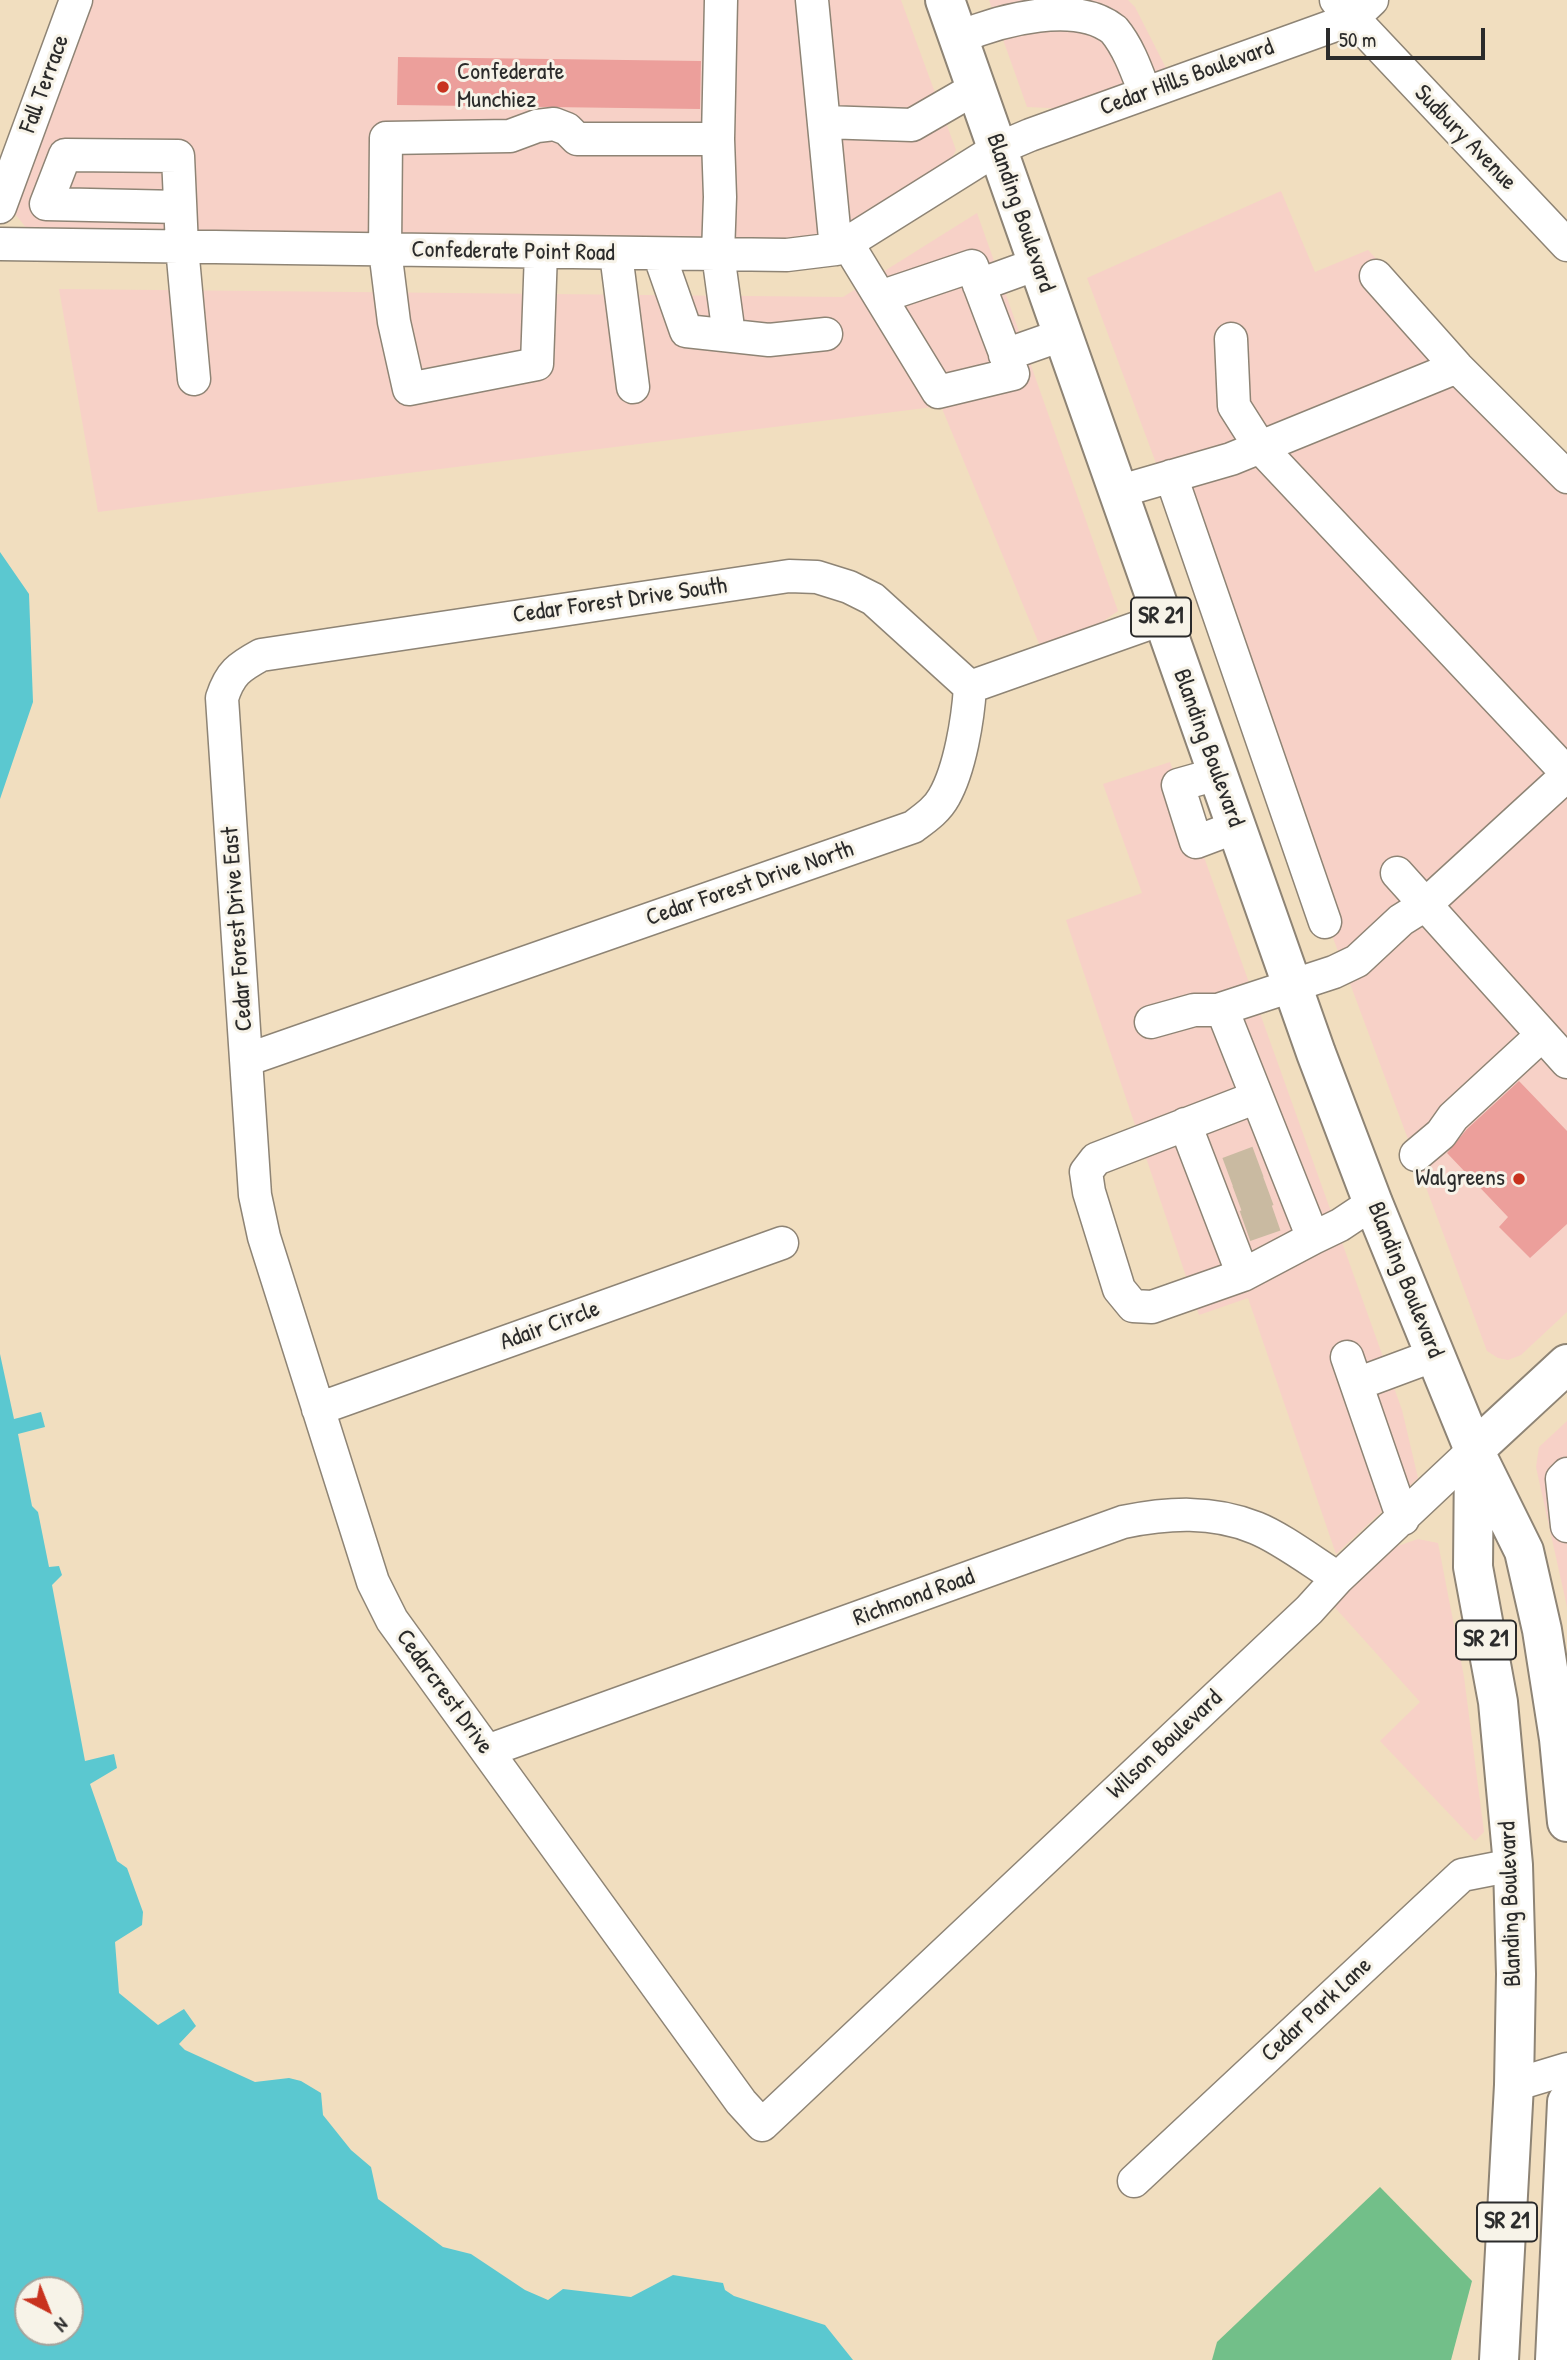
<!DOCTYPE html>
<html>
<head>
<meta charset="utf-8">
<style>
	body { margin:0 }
	#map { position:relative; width:1567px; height:2360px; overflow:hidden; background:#f1debf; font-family:"Patrick Hand",sans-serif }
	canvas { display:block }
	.north { position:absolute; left:14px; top:2276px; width:70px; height:70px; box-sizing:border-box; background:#f7f3e8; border:2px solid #a5a39c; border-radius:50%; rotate:138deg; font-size:19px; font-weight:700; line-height:28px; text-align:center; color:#2b2b2b }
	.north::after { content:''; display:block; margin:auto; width:24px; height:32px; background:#c8321e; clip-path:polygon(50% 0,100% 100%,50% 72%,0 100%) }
	.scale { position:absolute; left:1326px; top:28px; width:159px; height:32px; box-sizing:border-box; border:4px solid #2b2b2b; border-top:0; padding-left:9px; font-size:21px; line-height:24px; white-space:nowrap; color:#2b2b2b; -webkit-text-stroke:5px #f7f3e8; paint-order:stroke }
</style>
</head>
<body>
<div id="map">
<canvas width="1567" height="2360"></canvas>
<div class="north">N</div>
<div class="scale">50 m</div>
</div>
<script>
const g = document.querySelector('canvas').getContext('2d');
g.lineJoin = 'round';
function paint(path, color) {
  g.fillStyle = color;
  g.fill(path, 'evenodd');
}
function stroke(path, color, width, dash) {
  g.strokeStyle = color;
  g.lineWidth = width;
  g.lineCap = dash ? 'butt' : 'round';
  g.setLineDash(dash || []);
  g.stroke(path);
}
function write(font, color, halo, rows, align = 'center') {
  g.font = font + ' "Patrick Hand",sans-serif';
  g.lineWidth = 6;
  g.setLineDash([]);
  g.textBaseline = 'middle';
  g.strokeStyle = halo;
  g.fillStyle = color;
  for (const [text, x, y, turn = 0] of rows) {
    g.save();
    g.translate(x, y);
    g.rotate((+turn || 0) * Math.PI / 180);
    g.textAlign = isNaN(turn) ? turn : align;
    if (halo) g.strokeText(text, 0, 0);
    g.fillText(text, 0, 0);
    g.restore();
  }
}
const built = new Path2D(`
	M87 0H901L956 150 950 162 828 236 703 242 28 230 15 214Z
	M989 0H1128L1135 7 1167 70 1070 109 1027 107Z
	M1281 191 1315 272 1368 250 1567 462V1312L1521 1355 1508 1360 1498 1358 1487 1351 1087 278Z
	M977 213 1118 611 1083 635 1042 651 941 406 98 512 59 289 843 297Z
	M1170 762 1402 1410 1418 1478 1336 1554 1248 1298 1199 1315 1066 920 1142 893 1103 784Z
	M1567 1421V1607L1536 1467 1539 1447Z
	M1418 1539 1438 1543 1464 1677 1484 1832 1475 1841 1380 1741 1420 1702 1330 1602 1389 1549Z`);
const forest = new Path2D(`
	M1380 2187 1472 2281 1451 2360H1212L1217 2342Z`);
const water = new Path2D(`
	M0 552 29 594 33 702 0 799Z
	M0 1354 14 1419 41 1412 45 1427 18 1434 32 1506 38 1512 49 1567 59 1566 62 1575 52 1585 85 1761 114 1754 117 1768 90 1784 117 1861 127 1868 143 1912 142 1925 115 1942 119 1993 158 2025 184 2009 196 2026 179 2044 185 2050 255 2082 289 2078 301 2081 321 2093 323 2115 351 2150 371 2167 378 2199 443 2247 471 2254 525 2290 548 2300 563 2289 631 2297 673 2275 723 2283 725 2290 734 2296 825 2325 853 2360H0ZM70 2290V2332H28V2290Z`);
const building = new Path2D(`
	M398 57 701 61 700 109 397 105Z
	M1519 1081 1567 1131V1224L1530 1258 1499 1227 1508 1217 1447 1153 1467 1129Z`);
const minorTunnel = new Path2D(`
	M1228 1173 1263 1160
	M1238 1201 1276 1187
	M1245 1226 1285 1212`);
const minor = new Path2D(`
	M812 0 836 249
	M1336 0 1567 245
	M958 38C1002 19 1077 0 1114 30 1129 48 1137 72 1145 93
	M824 122 912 125 976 88
	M718 139 721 0
	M0 207 76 0
	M179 207 46 204 65 155 178 156 182 247 194 379
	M847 243 938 392 1013 374 972 266 880 297
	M0 244 787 255 836 249 847 243 997 149 1030 135 1352 19 1372 0
	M541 252 537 364 409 389 394 322 385 250 386 138 510 136 537 126 554 124 567 129 577 139H718L720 197 718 254 729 335
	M616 254 633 387
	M659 254 686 331 769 340 826 334
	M1376 276 1457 367 1567 477
	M979 285 1037 264
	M1231 339 1234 406 1260 447 1567 773
	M1005 355 1062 335
	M1171 476 1325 922
	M1117 492 1231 459 1457 367
	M970 687 873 599 849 587 817 577 789 576 261 655C239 667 230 673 222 698L255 1195 264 1237 373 1582 392 1620 741 2102 762 2125 1309 1610 1338 1578 1474 1450
	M970 687 1162 619
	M1217 774 1178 785 1196 842 1236 827
	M1397 873 1567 1062
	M1222 1009 1313 1238 1340 1225 1373 1203
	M1151 1022 1194 1010H1218L1334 972 1357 961 1401 920 1425 905 1567 775
	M246 1060 913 827C925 818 937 810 944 797 960 769 968 719 970 687
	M1257 1097 1096 1159 1086 1172 1089 1192 1119 1289 1133 1306 1152 1307 1243 1275 1313 1238
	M1185 1124 1243 1275
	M1416 1155 1441 1134 1453 1117 1542 1035
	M1347 1357 1403 1519
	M1357 1384 1435 1355
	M318 1409 782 1243
	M1567 1474 1562 1479 1567 1526
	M487 1751 1123 1522C1168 1513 1212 1510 1256 1528 1281 1538 1314 1563 1338 1578
	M1514 2085 1567 2069
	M1134 2181 1462 1875 1513 1865`);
const major = new Path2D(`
	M945 0 1316 1053 1373 1203 1474 1450 1524 1551 1542 1630 1559 1739 1567 1822
	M1474 1450 1567 1364
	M1474 1456 1473 1567 1498 1702 1513 1865 1516 1974 1514 2085 1499 2360
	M1555 2360 1567 2102`);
const markers = [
	[443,87,7,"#c8321e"],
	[1519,1179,7,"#c8321e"]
];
const shields = [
	[1161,617,60],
	[1486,1640,60],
	[1507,2222,60]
];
const shieldNames = [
	["SR 21",1161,617],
	["SR 21",1486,1640],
	["SR 21",1507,2222]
];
const poiNames = [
	["Confederate",457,73],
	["Munchiez",457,101],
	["Walgreens",1505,1179,"right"]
];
const streetNames = [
	["Cedar Hills Boulevard",1187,78,-20],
	["Fall Terrace",45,84,-70],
	["Sudbury Avenue",1465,138,46],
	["Blanding Boulevard",1020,213,71],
	["Confederate Point Road",513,252,1],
	["Cedar Forest Drive South",620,601,-8],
	["Blanding Boulevard",1208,748,70],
	["Cedar Forest Drive North",750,884,-19],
	["Cedar Forest Drive East",238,929,-94],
	["Blanding Boulevard",1405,1280,68],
	["Adair Circle",550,1326,-20],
	["Richmond Road",914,1598,-20],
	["Cedarcrest Drive",444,1692,54],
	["Wilson Boulevard",1165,1745,-43],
	["Blanding Boulevard",1511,1904,-92],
	["Cedar Park Lane",1317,2010,-43]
];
paint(built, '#f7d1c7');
paint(forest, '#72bf89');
paint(water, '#5bc8d0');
paint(building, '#ec9f9b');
stroke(minorTunnel, '#c9baa1', 32, [32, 16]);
stroke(minor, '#8e8475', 35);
stroke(major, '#8e8475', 42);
stroke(minor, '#fff', 32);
stroke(major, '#fff', 38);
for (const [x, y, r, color] of markers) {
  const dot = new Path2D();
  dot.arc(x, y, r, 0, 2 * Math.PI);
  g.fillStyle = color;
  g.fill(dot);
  stroke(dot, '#f7f3e8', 2.5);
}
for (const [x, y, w] of shields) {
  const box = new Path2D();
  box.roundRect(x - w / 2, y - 19.5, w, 39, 5);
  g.fillStyle = '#f7f3e8';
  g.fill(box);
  stroke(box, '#2b2b2b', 2);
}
write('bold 23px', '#2b2b2b', null, shieldNames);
write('24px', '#2b2b2b', '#f7f3e8', poiNames, 'left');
write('24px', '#2b2b2b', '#f7f3e8', streetNames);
</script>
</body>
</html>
